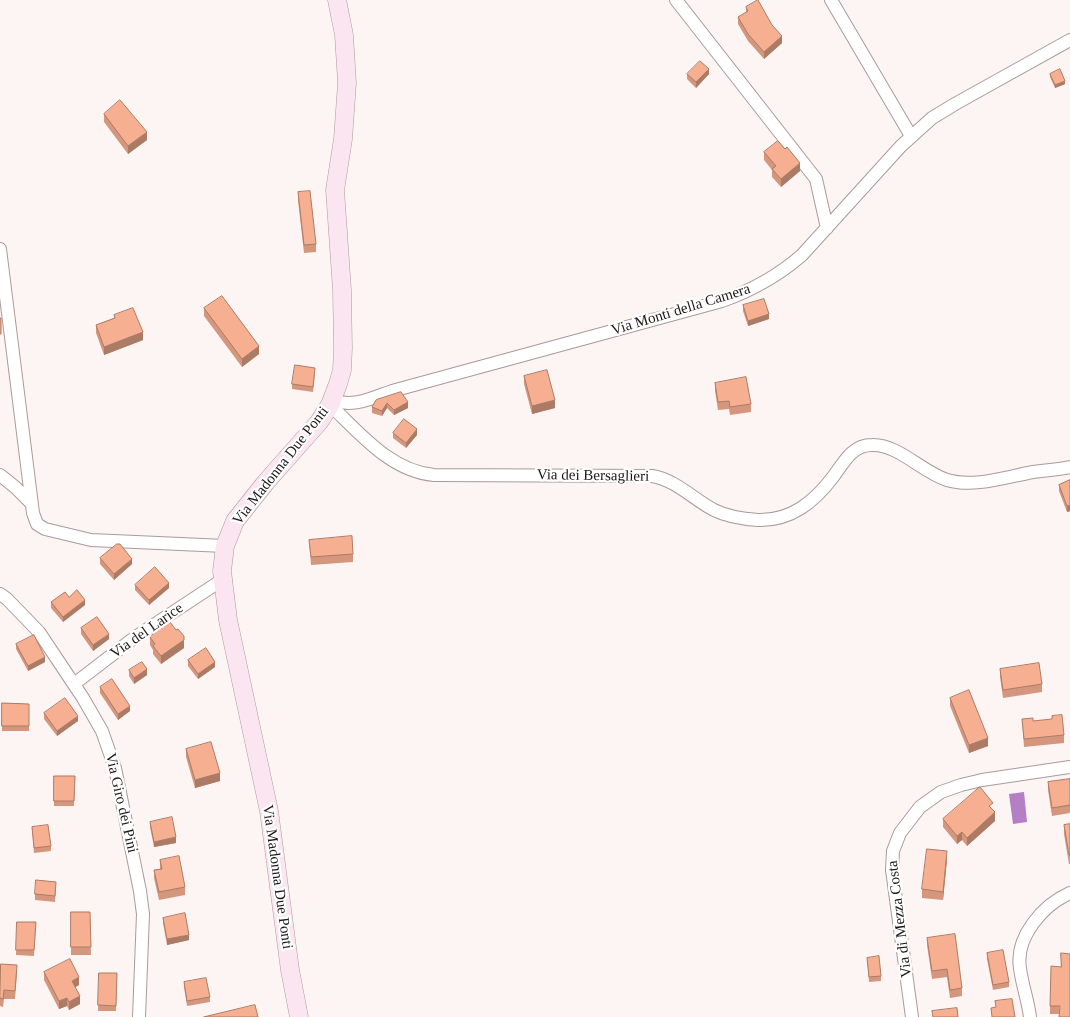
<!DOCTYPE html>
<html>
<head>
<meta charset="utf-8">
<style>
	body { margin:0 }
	canvas { display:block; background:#fdf4f4 }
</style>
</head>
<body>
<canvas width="1070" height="1017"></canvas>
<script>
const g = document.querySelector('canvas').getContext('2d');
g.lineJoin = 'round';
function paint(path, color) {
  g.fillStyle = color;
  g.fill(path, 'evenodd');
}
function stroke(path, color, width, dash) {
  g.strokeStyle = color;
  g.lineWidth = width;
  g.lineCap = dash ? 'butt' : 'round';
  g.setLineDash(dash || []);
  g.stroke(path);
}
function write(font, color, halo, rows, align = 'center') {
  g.font = font + ' "Times New Roman",serif';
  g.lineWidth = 4.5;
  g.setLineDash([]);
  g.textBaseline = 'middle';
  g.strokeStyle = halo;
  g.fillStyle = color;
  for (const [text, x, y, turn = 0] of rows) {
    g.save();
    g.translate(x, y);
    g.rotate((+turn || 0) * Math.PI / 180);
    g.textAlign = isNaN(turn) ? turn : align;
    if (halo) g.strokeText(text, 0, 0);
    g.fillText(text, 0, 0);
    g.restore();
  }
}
const water = new Path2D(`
	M1024 792 1027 822 1013 824 1009 794Z`);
const street = new Path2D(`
	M676 0 816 179 827 228
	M831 0 911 136
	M0 249 33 513 37 524 45 529 91 540 225 546
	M332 400C353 408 372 398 392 391L722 301C753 290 778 276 802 255L901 146 932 118 955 104 1070 40
	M330 405C360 433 390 471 434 475L652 476C676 480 693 499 714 510 728 517 743 519 758 520 791 521 814 502 833 477 844 462 852 445 872 445 898 444 922 472 947 480 973 488 1006 477 1033 472 1045 470 1058 470 1070 467
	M0 475 15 487 32 504
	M0 594 7 599 39 632 83 698 102 731 115 768 140 891 143 914 139 1017
	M74 684 134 638 222 580
	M912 1017 892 870 893 851 900 833 920 807 941 792 961 785 982 780 1070 767
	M1030 1017C1028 1000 1022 985 1020 968 1015 937 1043 905 1070 893`);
const secondary = new Path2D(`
	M299 1017 290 970 269 811 228 620 222 571 225 546 235 521 266 482 319 422 330 405 338 384 342 370 343 348 342 290 335 190 343 139 347 83 344 35 337 0`);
const wall = new Path2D(`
	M746 7 782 43 764 59 748 41 738 24V17L746 13Z
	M687 74H709L696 88 687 79Z
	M1050 74 1065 84 1055 88 1050 77Z
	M104 114 147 140 128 154 104 122Z
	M764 152 800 171 781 187 772 177V170L764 160Z
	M298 192 316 244V252L304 253 298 200Z
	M743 305 769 319 748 326 743 311Z
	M204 308 259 354 242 367 204 316Z
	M114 315 143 340 104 355 96 333V325L114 318Z
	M315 373 313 392 292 389V384Z
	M524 376 555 408 532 414 524 384Z
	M715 383 751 404V412L730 415 729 409 718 410 715 391Z
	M401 392 408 408 394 415 387 408 382 416 372 413V407Z
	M393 433 417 435 406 448 393 438Z
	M1070 480V511L1067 512 1059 491V485Z
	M309 540 353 554V562L311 565Z
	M100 558 132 564 114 580 100 564Z
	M135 585 169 588 149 605 135 590Z
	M69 597 85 605 63 622 51 608V602Z
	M81 628 109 639 93 651 81 634Z
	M176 630 184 648 161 664 153 654V650L150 645V637Z
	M16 644 45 662 28 671 16 649Z
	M188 660 215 667 198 679 188 666Z
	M1000 669 1042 684V692L1003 698 1000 677Z
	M129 670 147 675 134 684 129 676Z
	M100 687 130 711 118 720 100 693Z
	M950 698 988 746 969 753 950 706Z
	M2 703 29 704V731H2Z
	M44 713 78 721 57 736 44 719Z
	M1022 719 1064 735V743L1024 747Z
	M186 749 220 781 195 788 186 757Z
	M54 776H75L74 806H54Z
	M1070 779V813L1052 816 1048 790V782Z
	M993 809 995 821 967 846 962 840 957 844 943 827V819Z
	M150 822 176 843 154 847 150 827Z
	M1070 824V864H1069L1064 834V825Z
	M32 827 51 846V851L34 853Z
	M947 859 943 900 922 898V889Z
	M160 860 185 887V895L159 900 154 878V870L160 869Z
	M56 888 55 902 35 900V894Z
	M71 912H90L91 955H71Z
	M163 918 189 940 167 945 163 923Z
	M17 922H36L34 956 16 955Z
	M927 938 962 988V996L950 998 947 977 932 979 927 945Z
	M987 953 1009 982V987L993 990 987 959Z
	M867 958 881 976V981L869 982Z
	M0 967 17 973 15 999H4L3 1007 0 1006Z
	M1061 967 1059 1014H1050V1006Z
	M44 972 79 985 75 987 80 1004 69 1010 67 1006 59 1009 44 980Z
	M99 973H117L116 1011H98Z
	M184 982 210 997V1002L187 1006 184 987Z`);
const shadedWall = new Path2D(`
	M782 36V43L764 59V52Z
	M709 69V74L696 88V82Z
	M1065 81V84L1055 88V85Z
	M147 132V140L128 154V146Z
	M800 163V171L781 187V179Z
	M769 314V319L748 326V321Z
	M143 332V340L104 355V347Z
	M259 346V354L242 367V359Z
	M555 400V408L532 414V406Z
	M408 402V408L394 415V410Z
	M387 403V408L382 416V411Z
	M417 429V435L406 448V443Z
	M1070 505V511L1067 512V506Z
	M132 559V564L114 580V574Z
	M169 583V588L149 605V600Z
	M85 600V605L63 622V617Z
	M109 634V639L93 651V645Z
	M184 640V648L161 664V656Z
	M45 657V662L28 671V666Z
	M215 662V667L198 679V674Z
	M147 669V675L134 684V678Z
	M130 706V711L118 720V714Z
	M78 716V721L57 736V731Z
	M988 738V746L969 753V745Z
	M220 773V781L195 788V780Z
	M995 812V821L967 846V838Z
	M962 832V840L957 844V836Z
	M176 837V843L154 847V842Z
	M947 851V859L943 900V892Z
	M189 935V940L167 945V939Z
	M79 977V985L72 989V981Z
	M80 996V1004L69 1010V1002Z
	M67 998V1006L59 1009V1001Z`);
const building = new Path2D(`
	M758 0 772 25 782 36 764 52 748 34 738 17 748 11 746 7Z
	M700 61 709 69 696 82 687 74Z
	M1060 69 1065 81 1055 85 1050 74Z
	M120 100 147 132 128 146 104 114Z
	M778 141 785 149 787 147 800 163 781 179 772 169 776 166 764 152Z
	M310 191 316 244 304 245 298 192Z
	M222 296 259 346 242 359 204 308Z
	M764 299 769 314 748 321 743 305Z
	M133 308 143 332 104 347 96 325 115 318 114 315Z
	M0 318H1V334H0Z
	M295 365 315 368 313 387 292 384Z
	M547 370 555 400 532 406 524 376Z
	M746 377 751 404 730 407 729 401 718 402 715 383Z
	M401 392 408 402 394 410 387 403 382 411 372 407 376 400Z
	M404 419 417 429 406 443 393 433Z
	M1070 480V505L1067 506 1059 485Z
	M352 536 353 554 311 557 309 540Z
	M117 544H120L132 559 114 574 100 558Z
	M155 567 169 583 149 600 135 585Z
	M77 590 85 600 63 617 51 602 65 592 69 597Z
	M97 617 109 634 93 645 81 628Z
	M170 622 176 630 178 629 184 636V640L161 656 153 646 155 644 150 637Z
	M34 635 45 657 28 666 16 644Z
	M206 648 215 662 198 674 188 660Z
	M142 662 147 669 134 678 129 670Z
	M1039 663 1042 684 1003 690 1000 669Z
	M112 679 130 706 118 714 100 687Z
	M969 690 988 738 969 745 950 698Z
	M65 698 78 716 57 731 44 713Z
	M2 703 29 704V726H2Z
	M1062 715 1064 735 1024 739 1022 719 1033 718V721L1052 719V716Z
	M211 742 220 773 195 780 186 749Z
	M54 776H75L74 801H54Z
	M1070 779V805L1052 808 1048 782Z
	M980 787 993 803 989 806 995 812 967 838 962 832 957 836 943 819Z
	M172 817 176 837 154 842 150 822Z
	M1070 824V855H1069L1064 825Z
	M48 825 51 846 34 848 32 827Z
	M927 849 947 851 943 892 922 889Z
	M179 856 185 887 159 892 154 870 162 869 160 860Z
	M36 880 56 882 55 896 35 894Z
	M71 912H90L91 947H71Z
	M185 913 189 935 167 939 163 918Z
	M17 922H36L34 950H16Z
	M955 934 962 988 950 990 947 969 932 971 927 938Z
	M1003 950 1009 982 993 985 987 953Z
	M1061 953 1070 954V1017H1059L1060 1006H1050L1051 966 1061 967Z
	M879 956 881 976 869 977 867 958Z
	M70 959 79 977 72 981 80 996 69 1002 67 998 59 1001 44 972Z
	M1 964 17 965 15 991 4 990 3 999 0 998Z
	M99 973H117L116 1006 98 1005Z
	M206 978 210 997 187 1001 184 982Z
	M1012 999 1015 1017H992L991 1008 996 1007 995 1001Z
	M255 1005 258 1017H204Z
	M957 1008 958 1017H933L932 1011Z`);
const streetNames = [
	["Via Monti della Camera",681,310,-17],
	["Via Madonna Due Ponti",281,466,-52],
	["Via dei Bersaglieri",593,476,1],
	["Via del Larice",147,631,-35],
	["Via Giro dei Pini",121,803,77],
	["Via Madonna Due Ponti",277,877,82],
	["Via di Mezza Costa",900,919,-97]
];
paint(water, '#b47fc5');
stroke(street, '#a99b9b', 14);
stroke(secondary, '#a99b9b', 19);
stroke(street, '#fff', 12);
stroke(secondary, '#fae5f0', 18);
paint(wall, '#d4977d');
paint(shadedWall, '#ac7b66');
paint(building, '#f6b091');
stroke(building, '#ac7b66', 1);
write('15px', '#1c1717', '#fff', streetNames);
</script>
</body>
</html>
